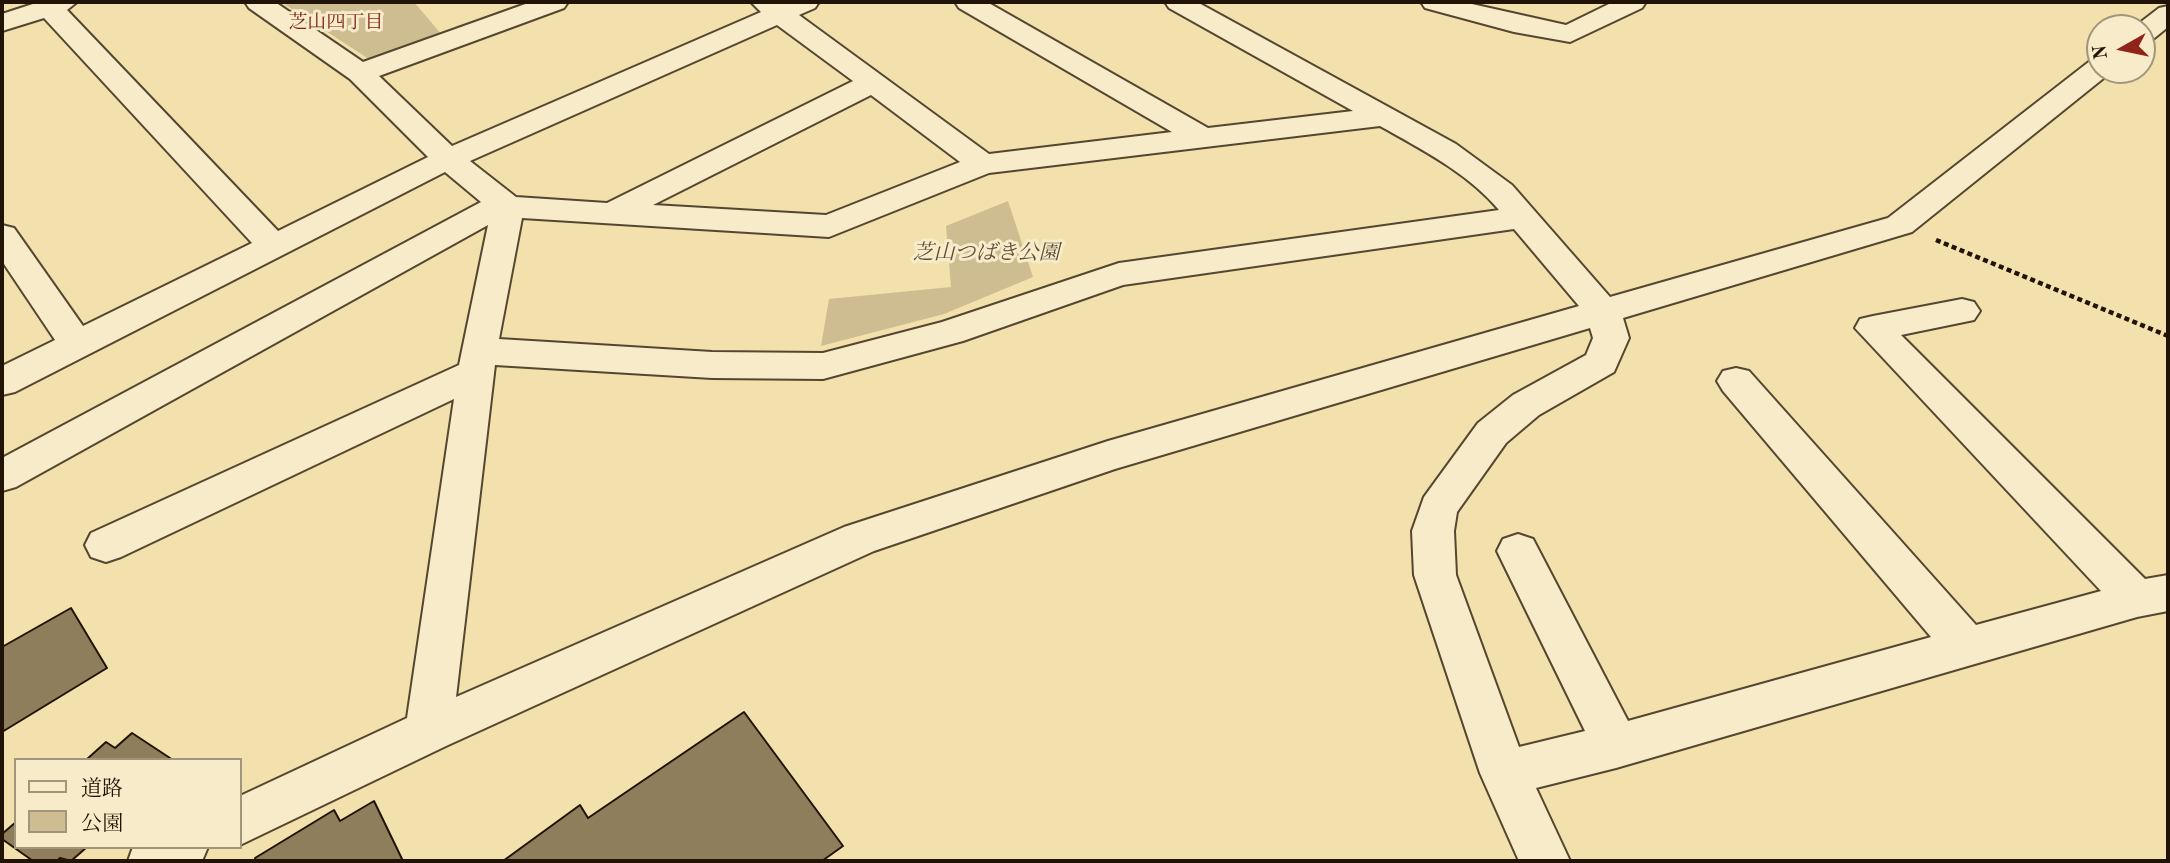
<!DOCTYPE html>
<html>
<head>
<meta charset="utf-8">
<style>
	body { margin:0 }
	#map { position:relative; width:2170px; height:863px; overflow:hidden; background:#f2e0ad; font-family:"Old Standard TT","Noto Serif JP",serif }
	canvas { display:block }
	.frame { position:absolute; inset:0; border:4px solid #211305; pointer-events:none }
	.legend { position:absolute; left:14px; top:758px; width:228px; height:91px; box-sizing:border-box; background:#f7ebca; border:2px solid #a1957b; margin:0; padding:9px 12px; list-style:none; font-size:21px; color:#211305 }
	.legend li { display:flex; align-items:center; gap:14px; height:35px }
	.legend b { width:35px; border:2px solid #a1957b }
	.north { position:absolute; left:2086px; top:14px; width:70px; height:70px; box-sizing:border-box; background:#f7ebca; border:2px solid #a1957b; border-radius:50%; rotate:261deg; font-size:19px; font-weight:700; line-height:28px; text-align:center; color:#211305 }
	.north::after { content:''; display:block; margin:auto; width:24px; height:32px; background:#8f2418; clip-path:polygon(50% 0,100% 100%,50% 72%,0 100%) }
</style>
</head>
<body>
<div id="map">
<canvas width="2170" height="863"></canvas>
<div class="frame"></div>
<ul class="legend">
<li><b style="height:9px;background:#f7ebca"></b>道路</li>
<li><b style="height:19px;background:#cebd90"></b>公園</li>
</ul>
<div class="north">N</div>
</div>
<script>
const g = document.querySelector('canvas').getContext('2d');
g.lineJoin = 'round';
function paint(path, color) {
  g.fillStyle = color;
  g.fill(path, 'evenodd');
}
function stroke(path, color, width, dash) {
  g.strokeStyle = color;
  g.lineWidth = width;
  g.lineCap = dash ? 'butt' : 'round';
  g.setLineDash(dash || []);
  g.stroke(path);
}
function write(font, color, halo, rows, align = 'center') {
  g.font = font + ' "Old Standard TT","Noto Serif JP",serif';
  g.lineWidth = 6;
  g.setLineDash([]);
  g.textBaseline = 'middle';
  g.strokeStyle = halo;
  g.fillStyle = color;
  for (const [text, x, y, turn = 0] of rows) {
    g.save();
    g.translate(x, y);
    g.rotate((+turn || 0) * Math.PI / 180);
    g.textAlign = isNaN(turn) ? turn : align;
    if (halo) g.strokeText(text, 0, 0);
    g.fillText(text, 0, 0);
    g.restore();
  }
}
const green = new Path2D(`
	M281 2H414L442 35 369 59Z
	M1008 201 1033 277 944 314 821 346 829 299 951 287 946 226Z`);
const building = new Path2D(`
	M71 608 107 668 2 732V647Z
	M744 712 843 846 822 861H503L580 805 588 818Z
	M132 733 173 760H86L106 742 115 748Z
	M374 801 403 861H256L255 858 334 810 340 821Z
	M16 822V847H87L71 861 60 858 57 861H33L2 839V834Z`);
const path = new Path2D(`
	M1936 240 2168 336`);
const minor = new Path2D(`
	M39 2H77L67 10 278 231 428 157 350 79 249 8 245 2H275L363 62 531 2H568L564 8 379 76 452 146 761 12 751 2H819L815 8 799 15 989 154 1172 132 959 8 955 2H987L1208 128 1353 111 1169 8 1165 2H1197L1456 144 1512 185 1610 297 1888 218 2090 61 2100 59V70H2112L2110 73 1912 232 1623 318 1629 338 1614 372 1539 415 1506 443 1457 512 1454 531 1456 575 1519 747 1585 731 1497 551 1503 539 1518 534 1533 539 1628 721 1931 637 1723 391 1717 381 1723 371 1736 368 1749 371 1976 625 2101 591 1855 328 1860 319 1873 316 1962 299 1974 302 1980 311 1974 320 1901 335 2145 579 2168 575V611L2137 617 1616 768 1536 788 1570 861H1519L1480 773 1414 575 1412 531 1424 497 1478 423 1513 395 1586 355 1593 338 1590 328 1115 469 874 551 446 746 240 845V796L407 718 454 399 121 557 106 562 91 557 85 545 91 533 459 365 488 225 16 487 2 491V458L481 202 445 172 15 392 2 395V366L55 340 2 261V225L14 228 83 326 252 243 44 18 2 31V14ZM777 25 853 81 607 203 516 197 470 161ZM871 95 960 162 826 215 653 205ZM1380 126C1421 149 1468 173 1499 210L1119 263 942 322 823 353 712 352 499 339 522 218 829 237 989 173ZM1514 229 1579 306 1108 441 844 527 456 697 495 365 712 378 823 379 963 341 1123 285Z
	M1421 2H1463L1566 25 1613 2H1646L1642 8 1570 42 1514 32 1425 8Z
	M2168 6V27L2152 40 2142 42V28H2133L2159 8Z
	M133 847H208L202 861H128Z`);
const farNeighbourhoodnames = [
	["芝山四丁目",336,23]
];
const parkNames = [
	["芝山つばき公園",986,253]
];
paint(green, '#cebd90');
paint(building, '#8e7e5c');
stroke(building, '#211305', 2);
stroke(minor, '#55462f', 4);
stroke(path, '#211305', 4.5, [5, 3.5]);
paint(minor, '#f7ebca');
write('19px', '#7a1f14', '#f7ebca', farNeighbourhoodnames);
write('italic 21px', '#5e4e36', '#f7ebca', parkNames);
</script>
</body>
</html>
